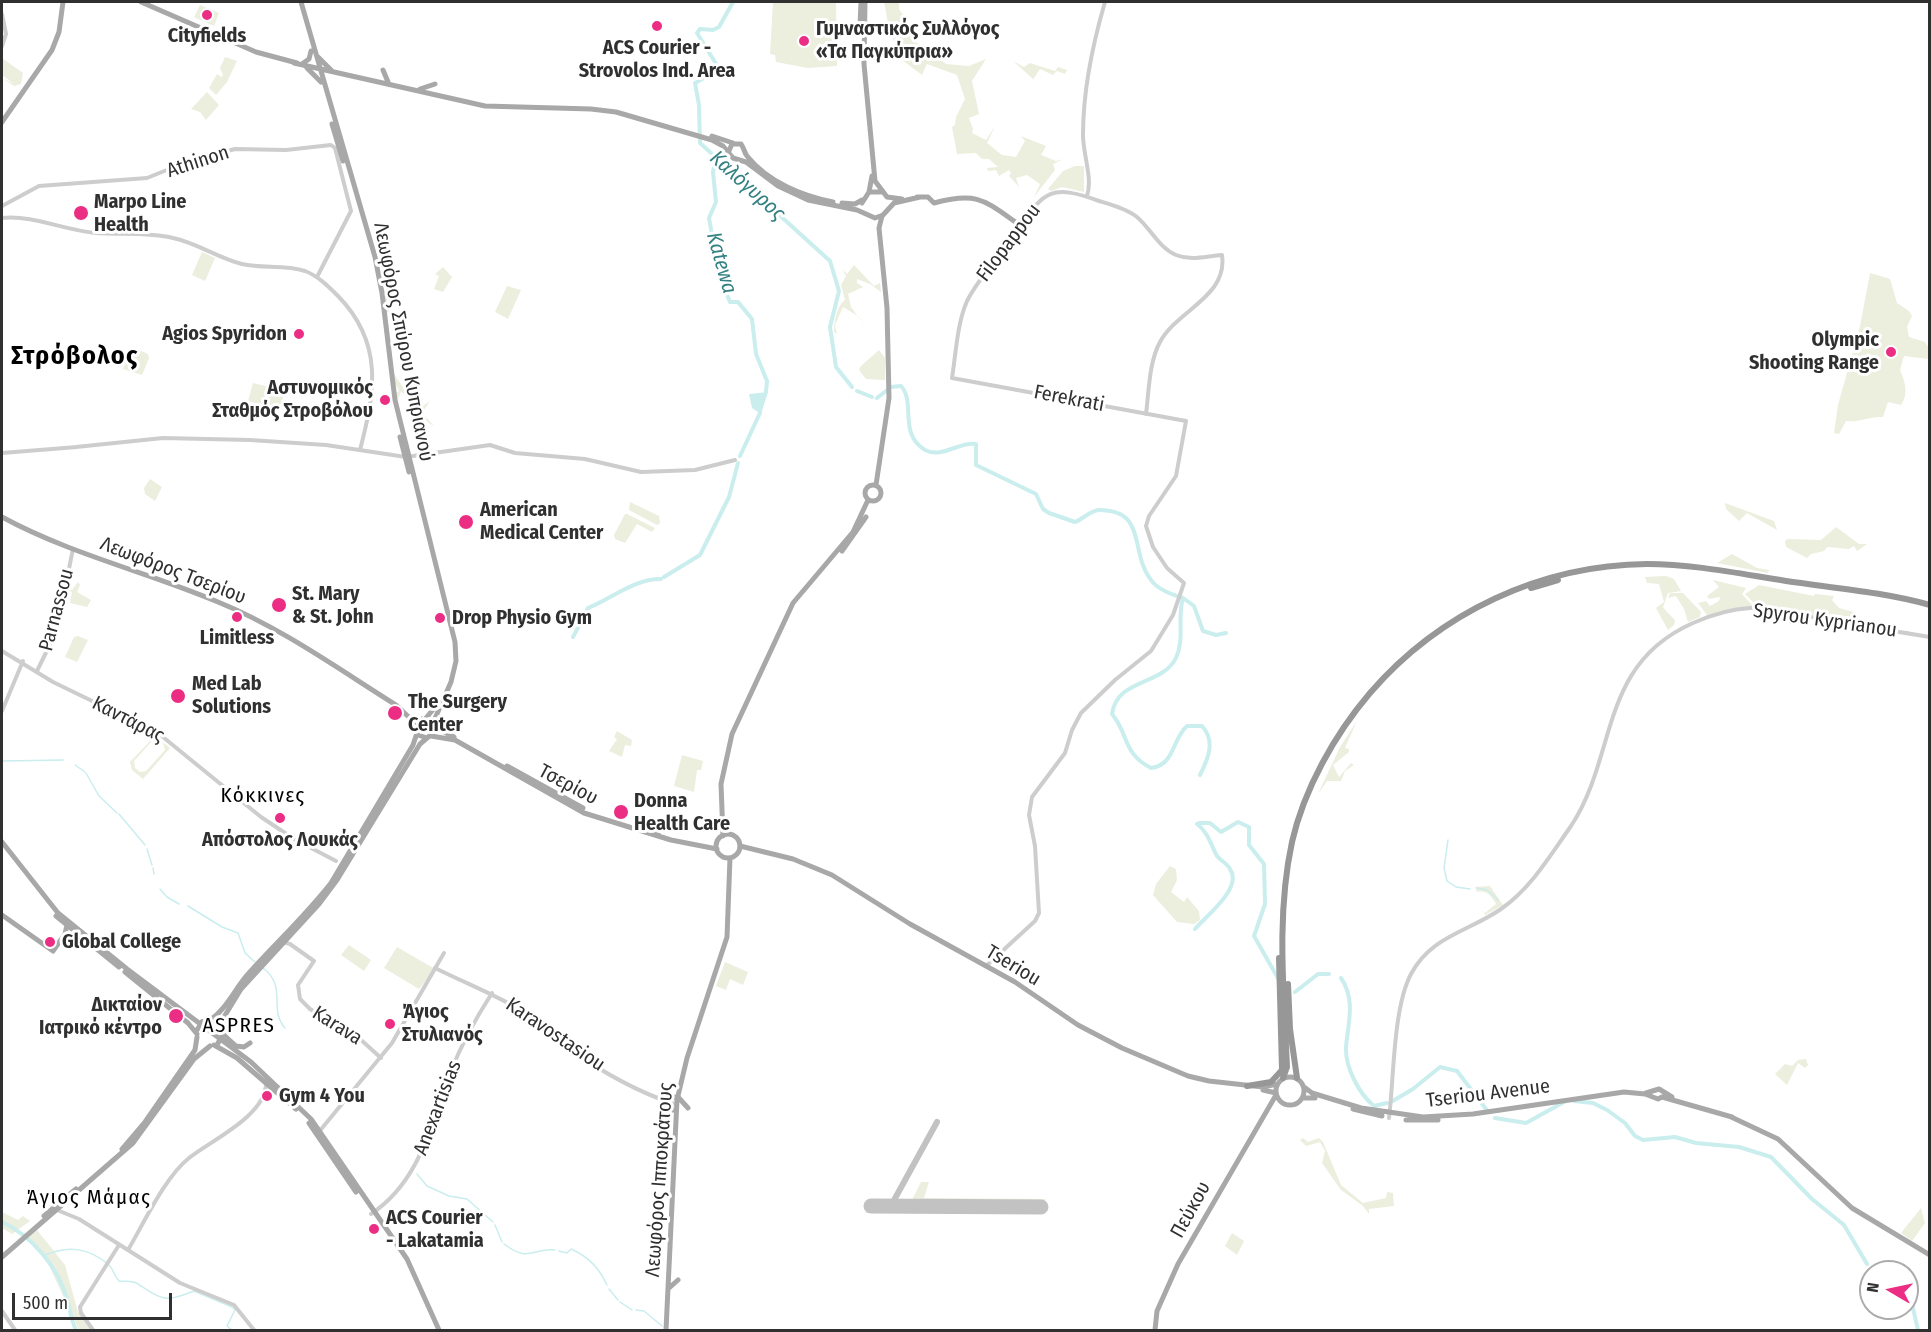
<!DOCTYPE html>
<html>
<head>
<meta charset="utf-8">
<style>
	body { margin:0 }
	#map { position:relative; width:1931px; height:1332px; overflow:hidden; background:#fff; font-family:"Fira Sans Condensed",sans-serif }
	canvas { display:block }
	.frame { position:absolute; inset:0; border:3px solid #303030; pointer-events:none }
	.north { position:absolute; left:1859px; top:1260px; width:60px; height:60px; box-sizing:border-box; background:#fff; border:2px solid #acacac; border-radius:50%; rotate:279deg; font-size:16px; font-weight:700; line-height:24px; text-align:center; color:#303030 }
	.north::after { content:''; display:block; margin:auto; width:21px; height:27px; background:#eb2e83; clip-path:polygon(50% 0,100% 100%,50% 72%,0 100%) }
	.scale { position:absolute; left:12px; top:1293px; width:160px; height:27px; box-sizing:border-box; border:3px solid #303030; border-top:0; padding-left:8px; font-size:18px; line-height:21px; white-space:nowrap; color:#303030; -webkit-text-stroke:4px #fff; paint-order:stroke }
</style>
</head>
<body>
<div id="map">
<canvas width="1931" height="1332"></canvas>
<div class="frame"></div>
<div class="north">N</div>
<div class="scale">500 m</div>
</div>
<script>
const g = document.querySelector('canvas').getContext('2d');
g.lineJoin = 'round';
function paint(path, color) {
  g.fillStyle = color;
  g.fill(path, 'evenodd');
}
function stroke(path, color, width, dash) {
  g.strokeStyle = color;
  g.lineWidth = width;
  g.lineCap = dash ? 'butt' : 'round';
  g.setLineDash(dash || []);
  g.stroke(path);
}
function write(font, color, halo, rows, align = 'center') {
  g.font = font + ' "Fira Sans Condensed",sans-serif';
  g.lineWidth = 6;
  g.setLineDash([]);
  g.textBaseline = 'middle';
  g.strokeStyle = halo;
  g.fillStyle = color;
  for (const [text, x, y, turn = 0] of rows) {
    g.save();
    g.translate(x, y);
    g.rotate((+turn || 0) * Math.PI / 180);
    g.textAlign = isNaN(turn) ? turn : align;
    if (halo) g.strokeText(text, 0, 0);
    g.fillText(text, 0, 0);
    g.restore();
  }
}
const green = new Path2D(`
	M773 2H836L837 66 808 68 776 62 775 55 770 54Z
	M884 2H899V9L904 16 901 22 908 35H913V40L946 64 969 66 986 59 972 81 979 114 969 118 973 129 972 133 986 140 995 126 987 143 1002 155 1016 157 1025 141 1021 136 1046 146 1041 155 1056 161 1063 159 1053 164 1055 170 1034 197 1040 184 1027 175 1016 178 1019 187 1009 176 1011 173 1009 170 999 176 996 170 988 171 987 168 998 167 989 159H982L976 153 957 154 952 127 955 125 956 117 965 99 957 75 927 64 922 75 893 53 897 46C887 29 888 20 884 2Z
	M200 5 219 13 214 26 194 17Z
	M225 57 237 61 227 82 216 95 209 88 217 74 221 77 223 75 220 68Z
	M2 58 23 73 21 84 14 86 2 78 14 84 2 75Z
	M1013 61 1024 67 1030 63 1055 71 1058 67 1067 70 1065 74 1057 71 1053 75 1040 69 1030 84 1033 79Z
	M207 92 219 105 206 120 200 112 191 109Z
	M1075 166H1084V192L1062 187 1051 191 1048 189 1063 171Z
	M202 252 215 258 205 281 192 275Z
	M854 265 874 286 880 283 881 292 870 284 857 279V283L863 287 848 294 851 307 867 329 858 316 843 307 835 325 837 334 834 332C834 322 837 305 845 300L841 285 846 276 842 269 847 274Z
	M443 267 452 277 443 292 434 289 439 276 435 274Z
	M388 268 381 277 390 311 387 313 394 374 418 409 430 401 422 413 434 426C417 417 414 398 401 392L397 401 396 393 399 391 393 379 380 272Z
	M1870 273 1890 279 1897 303 1909 311 1912 316 1907 327 1909 337 1925 342 1929 348V359L1904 356 1900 370C1905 382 1909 393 1901 405L1888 402 1883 417C1869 416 1858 423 1846 421L1839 434 1834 433 1838 405 1860 326Z
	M507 286 521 290 508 319 495 312Z
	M132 347 148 354 149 358 142 375 123 369Z
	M879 350 885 358V380L866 379 859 370 861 366Z
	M253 383 285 391 279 410 248 401Z
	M150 479 162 487 155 501 145 494 144 488Z
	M630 502 659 516 660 523 657 525 629 510Z
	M1725 503 1774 521 1777 530 1747 513 1739 521 1726 509Z
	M625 514H627L655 528 652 532 637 524 625 543 615 539 614 535Z
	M1836 527 1859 544H1867L1857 551 1854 546 1849 549 1827 547 1824 551 1811 554 1807 558 1786 547 1785 541 1788 539 1821 540Z
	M1732 554 1757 568 1769 570 1768 573 1717 563Z
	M1666 576 1674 579 1681 591 1668 593 1663 607 1666 611 1675 620 1674 625 1668 630 1656 608 1664 602 1659 584 1647 583 1645 577Z
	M1713 580 1746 588 1742 594 1753 606 1707 615 1698 603 1706 601 1710 606 1719 601 1720 597 1709 599 1707 596 1719 587Z
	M78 582 80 585 77 592 91 600 87 607 70 603 72 592 67 590 68 587 72 590Z
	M1759 585 1814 596 1815 594 1834 596 1832 600 1839 608 1854 612 1850 620 1758 607 1745 594Z
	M1670 593H1683L1701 612 1700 617 1688 622 1684 609 1676 596 1668 598Z
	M78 636 88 640 77 662 65 657 74 637Z
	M1357 721 1345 748 1349 749V752L1333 765 1339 777 1351 763 1354 765 1345 771 1341 781H1327L1318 794 1340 747Z
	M617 731 632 740 631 746 625 745 622 757 609 751 617 739 614 737Z
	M155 736 170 748 143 779 132 770 130 762ZM153 740 163 743 165 750 146 771 140 772 135 768 134 761Z
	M682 755 703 761 701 770H697L694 792 674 786Z
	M1170 866 1176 869 1177 880 1171 892 1184 902 1187 897 1199 911 1200 920 1194 924 1177 922 1153 895 1156 884Z
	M1490 886 1503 905 1485 915 1483 910 1485 913 1496 904C1491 896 1487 890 1477 892L1475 887Z
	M349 945 371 960 364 971 341 955Z
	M397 947 435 969 419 989 384 968Z
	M725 962 748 972 743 985 730 979 726 990 716 986Z
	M1806 1059 1808 1065 1805 1068 1798 1063 1787 1085 1775 1074 1785 1064 1792 1066 1798 1060Z
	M1303 1138 1308 1142 1319 1138 1323 1142 1341 1185 1363 1203 1386 1198 1387 1192 1393 1193 1394 1206 1369 1209V1214L1363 1206 1341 1190 1322 1163 1325 1151 1320 1142 1306 1146 1300 1140Z
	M921 1182H929L924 1198 1046 1199 1040 1214 865 1213 867 1209 1041 1210 1044 1203 911 1202Z
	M1921 1208 1925 1223 1912 1241 1901 1233Z
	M2 1212 18 1220 23 1216 30 1221 12 1234 2 1228Z
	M37 1230 65 1265 78 1312 91 1330H79L46 1259 35 1249 28 1238Z
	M1232 1233 1244 1241 1237 1255 1225 1246Z`);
const water = new Path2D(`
	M768 392 761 414 752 408 749 394Z`);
const stream = new Path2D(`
	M2 761 63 760
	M75 765 85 772
	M86 773 99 796 117 813
	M119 814 145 845
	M1448 840 1444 868 1447 881 1456 887 1470 889
	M147 849 152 865
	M153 868 154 874
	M1477 888 1487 890 1498 900
	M160 889 167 897 179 904
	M188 906 222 927 238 933 245 953 255 962
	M263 968C288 987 268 1009 285 1028
	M417 1174 427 1186 449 1196 467 1199 493 1222
	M495 1225 502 1242
	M504 1244C529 1263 532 1248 555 1250
	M559 1251 567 1253 571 1249C589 1257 599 1268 607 1285
	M43 1256C67 1245 88 1247 109 1265 114 1270 114 1276 119 1281 125 1282 133 1280 138 1284 164 1301 165 1302 194 1291L232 1307 235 1310 227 1326 232 1330
	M609 1289 618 1300
	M620 1302 632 1310
	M636 1310 644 1311 662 1326`);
const river = new Path2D(`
	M733 2 719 27 713 30 700 29 697 33 718 67 716 71 695 83 699 105 700 143 830 261 839 291 830 327 836 367 852 387
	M716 158 713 172 716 202 709 218 713 240 725 266 726 292 730 302H738L752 319 756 354 767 381 766 392
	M857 391 872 397
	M877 398 891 387 901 386C916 402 898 434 925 450 942 459 960 441 976 444V465L1036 494 1043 509 1049 513 1075 522C1083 519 1091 510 1099 510 1148 510 1129 552 1151 580 1157 589 1173 595 1183 598 1177 617 1185 639 1176 658 1162 686 1117 678 1112 714 1129 734 1122 753 1151 768 1175 765 1172 739 1187 726H1202C1216 741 1208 759 1200 775
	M740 456 760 413
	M664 577 700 555 729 497 738 463
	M1183 598 1194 606 1203 631 1216 635 1226 633
	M573 637 588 608C613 598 633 579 661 579
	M1199 823H1210L1221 832 1238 822 1249 827V845L1264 864 1265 904 1254 936 1279 980
	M1195 929C1207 915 1243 888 1230 869 1227 863 1221 861 1217 856 1211 845 1208 832 1197 824
	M1341 978C1356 1000 1348 1023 1346 1047 1345 1067 1359 1094 1374 1106L1387 1103
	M1295 992 1318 974H1329
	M1574 1101 1593 1103 1607 1110 1625 1123 1635 1136 1643 1140 1675 1137 1696 1143 1739 1147 1771 1157 1812 1199 1844 1225 1867 1264
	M1391 1102 1413 1089 1440 1067 1457 1071 1486 1109
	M1495 1118 1526 1123 1564 1102
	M2 1222C32 1236 58 1267 67 1299 70 1310 71 1320 76 1330
	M1907 1296 1912 1304 1918 1330`);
const taxiway = new Path2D(`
	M893 1202 937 1122
	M886 1206 893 1202 898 1206`);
const runway = new Path2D(`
	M871 1206 1041 1207`);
const minor = new Path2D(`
	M2 14 6 34 2 46
	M1087 196C1093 178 1083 155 1083 135 1083 92 1093 43 1105 2
	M2 206 39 186 147 178 184 163 235 149 286 150 331 145 335 148 351 211 317 277
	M2 218C34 215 63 230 96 233 122 235 148 232 173 238 197 243 218 258 242 264 263 269 284 264 305 271 318 276 328 286 338 296 384 343 375 392 360 450
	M250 440 326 445 406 457 490 445 515 453 585 459 641 472 695 470 735 460
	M76 447 163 438 251 440
	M2 453 77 447
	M2 651 53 682 158 733 261 817 294 839 336 861
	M37 671 56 632 73 549
	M2 711 23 661
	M283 942 290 944 314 961 298 985 300 999 310 1009 360 1039 381 1058
	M986 966 1035 921 1039 913 1035 846 1029 815 1032 797 1065 753 1072 730 1081 713 1115 680 1151 651 1173 615 1184 583 1167 568 1153 547 1146 526 1149 516 1176 476 1186 421 952 378C956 353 957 324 967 301 978 279 998 258 1012 238 1043 195 1045 181 1099 201 1112 205 1127 209 1137 217 1151 229 1159 248 1176 255 1191 261 1206 256 1222 255 1228 297 1177 310 1160 342 1149 362 1149 391 1146 414
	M435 968C467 984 499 996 529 1015 544 1025 555 1038 568 1048 599 1070 638 1092 674 1104
	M1389 1118C1394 1078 1393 1008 1411 974 1431 936 1468 932 1501 909 1531 888 1550 856 1571 826 1618 755 1598 665 1693 623 1711 615 1731 609 1750 608 1773 607 1795 614 1817 618 1855 624 1892 631 1930 637
	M318 1133 392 1043 444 953
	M57 1210 79 1219 180 1283 234 1305 254 1330
	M371 1214C421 1181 431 1123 451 1071 462 1043 476 1018 492 993
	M128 1250C144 1223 165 1177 189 1158 210 1141 267 1115 266 1083
	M2 1311 15 1330
	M93 1330 81 1313 80 1307 119 1245`);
const major = new Path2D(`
	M141 2 256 52 297 63
	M301 2 375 257 382 293 395 400 455 642 456 661 451 682 433 723
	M865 2 864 64 875 181 887 197 902 199
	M860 26 861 2
	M318 57 332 71
	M294 63 485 106 591 109 616 112 712 140 723 146 733 158 746 162 778 186 808 200 857 210 875 218 883 215 894 203 920 197
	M302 64 309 59 311 51
	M307 68 321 82
	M383 70 388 82
	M420 89 435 84
	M2 122 52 50 59 32 63 2
	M332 124 343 161
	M712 136 733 143
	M728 153 732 144H741C744 148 744 152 747 156 768 182 802 196 833 202
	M869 192 872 176
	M917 197H928L934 203C979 191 985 201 1021 226
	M842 203 855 204 862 200
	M862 203 869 192H882
	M400 437 409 472
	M865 493a8 8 0 1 1 16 0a8 8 0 1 1-16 0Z
	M876 485 889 398 887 308 879 228 882 216
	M2 517C70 554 147 572 218 602 280 627 340 670 396 705L413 721 418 735 427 738
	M842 551 866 517
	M426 718 436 706
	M435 727 454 737
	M431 736 455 740 584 813 671 840 717 849
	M507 766 583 808
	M650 819 651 829 658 834
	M716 846a12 12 0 1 1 24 0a12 12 0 1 1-24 0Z
	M723 836 721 784 732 734 793 603 853 532 868 500
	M2 842 58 913 127 969 251 1062 311 1119 407 1259 439 1330
	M740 846 793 859 832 875 910 924 1015 982 1078 1025 1122 1048 1188 1076 1209 1081 1263 1087 1277 1084
	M2 915 53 951 65 934 67 925
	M56 916 119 967
	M125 972 188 1023 197 1034
	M210 1020C227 1009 235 988 249 973 276 943 306 915 331 883L413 745 417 733
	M202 1022 210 1020 218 1023 226 1037 236 1046
	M222 1029 224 1017 241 989 319 904 337 880 420 744 434 732 433 723 422 719 416 726
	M214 1045 237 1058 296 1109
	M236 1046 244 1047 250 1043
	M1276 1091a14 14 0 1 1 28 0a14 14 0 1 1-28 0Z
	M1304 1087 1312 1093 1361 1108 1423 1117 1473 1114 1624 1092 1645 1094 1658 1099 1662 1097 1732 1117
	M1263 1090 1276 1093
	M1646 1093 1659 1089 1672 1097
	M678 1097 688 1108
	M1302 1098H1315
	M1353 1109 1382 1116
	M673 1110 666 1101 675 1097
	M1729 1116 1778 1139 1852 1208 1930 1255
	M1406 1120H1438
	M309 1123 356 1192
	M122 1149 145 1122 195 1050 197 1037
	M44 1216 76 1189
	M2 1257 133 1143 194 1059 210 1046
	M669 1288 678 1280
	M666 1330 677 1100 687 1058 727 937 730 858
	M1155 1330 1157 1311 1178 1264 1276 1095`);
const highway = new Path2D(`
	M1531 588 1558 580
	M1288 984 1290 1029 1297 1078
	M1283 1078 1287 1067C1284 993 1276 916 1292 842 1304 789 1335 734 1370 693 1440 612 1541 565 1647 564 1694 564 1741 574 1786 581 1834 588 1883 592 1930 605
	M1247 1086 1271 1082 1282 1070 1279 958`);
const majorBridge = new Path2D(`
	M197 1030 202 1022
	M218 1043 222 1037`);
const markers = [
	[207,15,6,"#eb2e83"],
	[657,26,6,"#eb2e83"],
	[804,41,6,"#eb2e83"],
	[81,213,8,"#eb2e83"],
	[299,334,6,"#eb2e83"],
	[1891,352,6,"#eb2e83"],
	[385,400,6,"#eb2e83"],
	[466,522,8,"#eb2e83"],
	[279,605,8,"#eb2e83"],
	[237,617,6,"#eb2e83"],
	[440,618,6,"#eb2e83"],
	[178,696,8,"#eb2e83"],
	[395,713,8,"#eb2e83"],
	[621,812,8,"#eb2e83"],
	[280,818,6,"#eb2e83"],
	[50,942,6,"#eb2e83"],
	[176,1016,8,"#eb2e83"],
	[390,1024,6,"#eb2e83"],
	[267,1096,6,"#eb2e83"],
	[374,1229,6,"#eb2e83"]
];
const poiNames = [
	["Γυμναστικός Συλλόγος",816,29],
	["«Τα Παγκύπρια»",816,52],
	["Cityfields",207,36,"center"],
	["ACS Courier -",657,48,"center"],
	["Strovolos Ind. Area",657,71,"center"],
	["Marpo Line",94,202],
	["Health",94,225],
	["Agios Spyridon",287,334,"right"],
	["Olympic",1879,340,"right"],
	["Shooting Range",1879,363,"right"],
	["Αστυνομικός",373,388,"right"],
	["Σταθμός Στροβόλου",373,411,"right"],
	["American",480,510],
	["Medical Center",480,533],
	["St. Mary",292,594],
	["& St. John",292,617],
	["Drop Physio Gym",452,618],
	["Limitless",237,638,"center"],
	["Med Lab",192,684],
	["Solutions",192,707],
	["The Surgery",408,702],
	["Center",408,725],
	["Donna",634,801],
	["Health Care",634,824],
	["Απόστολος Λουκάς",280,840,"center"],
	["Global College",62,942],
	["Δικταίον",162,1005,"right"],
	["Ιατρικό κέντρο",162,1028,"right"],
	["Άγιος",402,1012],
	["Στυλιανός",402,1035],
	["Gym 4 You",279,1096],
	["ACS Courier",386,1218],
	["- Lakatamia",386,1241]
];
const streetNames = [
	["Athinon",198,162,-18],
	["Filopappou",1009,243,-53],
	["Λεωφόρος Σπύρου Κυπριανού",403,342,79],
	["Ferekrati",1069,399,11],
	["Λεωφόρος Τσερίου",173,571,21],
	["Parnassou",57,610,-75],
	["Spyrou Kyprianou",1825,621,8],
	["Καντάρας",128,720,27],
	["Τσερίου",568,785,28],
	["Tseriou",1013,966,31],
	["Karava",337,1026,32],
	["Karavostasiou",555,1035,34],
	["Tseriou Avenue",1488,1094,-7],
	["Anexartisias",438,1108,-69],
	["Λεωφόρος Ιπποκράτους",660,1180,-86],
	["Πεύκου",1191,1210,-61]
];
const waterNames = [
	["Καλόγυρος",747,186,42],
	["Katewa",721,263,74]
];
const neighbourhoodNames = [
	["Κόκκινες",263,796],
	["ASPRES",239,1026],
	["Άγιος Μάμας",89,1198]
];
const districtNames = [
	["Στρόβολος",75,357]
];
paint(green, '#eceede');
paint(water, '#caedee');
stroke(stream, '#caedee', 1.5);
stroke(river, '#caedee', 4);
stroke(taxiway, '#c2c2c2', 6);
stroke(runway, '#c2c2c2', 15);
stroke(minor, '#cdcdcd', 4);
stroke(major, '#a8a8a8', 5);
stroke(highway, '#979797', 6);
stroke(majorBridge, '#a8a8a8', 5);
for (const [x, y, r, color] of markers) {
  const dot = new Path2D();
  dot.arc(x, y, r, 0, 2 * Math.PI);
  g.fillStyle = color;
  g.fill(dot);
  stroke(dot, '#fff', 2);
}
write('bold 20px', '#303030', '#fff', poiNames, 'left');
write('20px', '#303030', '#fff', streetNames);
write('italic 21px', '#348182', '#fff', waterNames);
g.letterSpacing = '1.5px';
write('21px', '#000', '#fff', neighbourhoodNames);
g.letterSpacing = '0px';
g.letterSpacing = '1.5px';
write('bold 26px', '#000', '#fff', districtNames);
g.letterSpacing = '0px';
</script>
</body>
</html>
